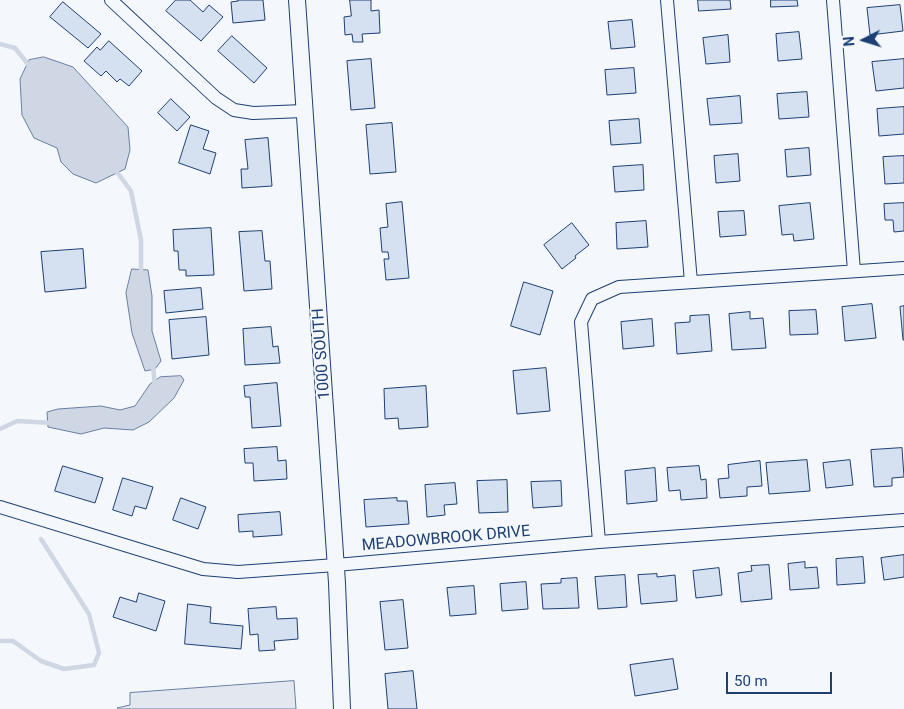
<!DOCTYPE html>
<html>
<head>
<meta charset="utf-8">
<style>
	body { margin:0 }
	#map { position:relative; width:904px; height:709px; overflow:hidden; background:#f4f7fb; font-family:Roboto,sans-serif }
	canvas { display:block }
	.north { position:absolute; left:839px; top:15px; width:50px; height:50px; -webkit-text-stroke:4px #f4f7fb; paint-order:stroke; rotate:265deg; font-size:14px; font-weight:700; line-height:20px; text-align:center; color:#1d3f73 }
	.north::after { content:''; display:block; margin:auto; width:18px; height:22px; background:#1d3f73; clip-path:polygon(50% 0,100% 100%,50% 72%,0 100%) }
	.scale { position:absolute; left:726px; top:672px; width:106px; height:22px; box-sizing:border-box; border:2px solid #1d3f73; border-top:0; padding-left:6px; font-size:15px; line-height:18px; white-space:nowrap; color:#1d3f73; -webkit-text-stroke:4px #f4f7fb; paint-order:stroke }
</style>
</head>
<body>
<div id="map">
<canvas width="904" height="709"></canvas>
<div class="north">N</div>
<div class="scale">50 m</div>
</div>
<script>
const g = document.querySelector('canvas').getContext('2d');
g.lineJoin = 'round';
function paint(path, color) {
  g.fillStyle = color;
  g.fill(path, 'evenodd');
}
function stroke(path, color, width, dash) {
  g.strokeStyle = color;
  g.lineWidth = width;
  g.lineCap = dash ? 'butt' : 'round';
  g.setLineDash(dash || []);
  g.stroke(path);
}
function write(font, color, halo, rows, align = 'center') {
  g.font = font + ' Roboto,sans-serif';
  g.lineWidth = 4;
  g.setLineDash([]);
  g.textBaseline = 'middle';
  g.strokeStyle = halo;
  g.fillStyle = color;
  for (const [text, x, y, turn = 0] of rows) {
    g.save();
    g.translate(x, y);
    g.rotate((+turn || 0) * Math.PI / 180);
    g.textAlign = isNaN(turn) ? turn : align;
    if (halo) g.strokeText(text, 0, 0);
    g.fillText(text, 0, 0);
    g.restore();
  }
}
const parking = new Path2D(`
	M294 681 296 709H118L117 708 130 705V693Z`);
const water = new Path2D(`
	M44 57 73 67 128 127 130 150 125 169 96 183 73 174 61 162 57 148 34 138 22 115 20 79 29 60Z
	M132 269 148 270 152 296V331L161 361 155 369 145 371 132 333 126 293Z
	M181 376 184 380 174 398 149 422 133 430 104 428 81 434 48 427 47 412 58 409 101 406 120 410 135 406 150 384 160 377Z`);
const stream = new Path2D(`
	M0 44 15 48 31 68
	M114 168 131 191 141 240V274
	M153 365 155 387
	M0 429 17 421 53 423
	M0 641H13L41 661 64 669 94 665 99 653 89 614 41 539`);
const building = new Path2D(`
	M176 0H190L203 12 209 5 223 17 201 41 166 11Z
	M238 0H263L265 20 233 23 231 2 238 1Z
	M350 0H371V11L379 10 380 33 362 34 363 42H353L352 34 345 35 344 17 351 16Z
	M698 0H730L731 9 699 11Z
	M771 0H797L798 6 771 7Z
	M63 2 101 34 88 48 50 17Z
	M900 5 903 31 870 35 867 8Z
	M632 20 635 47 611 49 608 22Z
	M799 32 802 59 778 61 776 34Z
	M728 35 730 62 706 64 703 38Z
	M232 36 267 68 254 83 218 51Z
	M109 41 142 71 129 86 120 79 117 82 106 71 101 76 84 61 97 47 100 50Z
	M371 59 375 108 351 110 347 61Z
	M904 59V88L876 91 872 62Z
	M634 68 636 93 607 95 605 70Z
	M807 92 809 117 779 119 777 94Z
	M740 96 742 123 710 125 707 99Z
	M171 99 190 117 177 131 158 113Z
	M904 107V134L879 136 877 109Z
	M639 119 641 143 611 145 609 121Z
	M392 123 396 172 370 174 366 125Z
	M191 125 209 131 203 149 216 153 210 174 179 163Z
	M268 138 272 186 242 188 241 169H248L245 140Z
	M809 148 811 175 787 177 785 150Z
	M738 154 740 181 716 183 714 156Z
	M904 156V183L885 184 883 157Z
	M643 165 644 190 615 192 613 167Z
	M402 202 409 278 386 280 384 259H389L388 252H382L380 228 388 227 386 204Z
	M810 203 814 239 794 241 793 234 782 235 779 206Z
	M904 203V231L894 232 893 220H885L884 204Z
	M744 211 746 235 720 237 718 212Z
	M646 221 648 247 617 249 616 223Z
	M572 223 589 245 575 256 576 258 562 269 544 245Z
	M211 228 214 275 186 276V270H179L178 251H174L173 230Z
	M262 231 265 261H270L272 289 244 291 239 232Z
	M83 249 86 288 45 292 41 252Z
	M524 282 553 291 540 335 511 326Z
	M201 288 203 309 166 313 164 291Z
	M872 304 876 338 845 341 842 307Z
	M904 306V340H903L900 307Z
	M816 310 818 334 790 335 789 311Z
	M750 312V319L763 318 766 348 732 350 729 314Z
	M709 315 712 351 677 354 675 323 690 322V316Z
	M206 317 209 355 172 359 169 320Z
	M652 319 654 346 623 349 621 322Z
	M271 327 273 347 278 346 280 363 245 365 243 329Z
	M546 368 550 411 517 414 513 371Z
	M277 383 281 426 252 428 250 397H245L244 386Z
	M426 386 428 427 399 429 398 418 385 419 384 389Z
	M277 447 278 461 286 460 287 479 254 481 253 463H245L244 449Z
	M902 448 904 477 892 478V486L874 487 871 450Z
	M807 460 810 491 769 494 766 463Z
	M850 460 853 485 826 488 823 463Z
	M760 461 762 486 747 487V496L720 498 718 479 729 478 728 465Z
	M63 466 103 478 95 503 55 491Z
	M699 466 701 480 706 479 707 498 681 500 680 490 669 491 667 468Z
	M655 468 657 501 627 504 625 471Z
	M123 478 153 487 146 509 135 506 132 516 113 510Z
	M507 480 508 512 479 513 477 481Z
	M561 481 562 506 533 508 531 482Z
	M455 483 457 504 444 505 445 515 427 517 425 485Z
	M181 498 206 507 198 529 173 520Z
	M397 498V501H407L409 524 366 527 364 500Z
	M280 512 282 535 253 537V531L239 532 238 515Z
	M904 555V577L884 580 881 558Z
	M863 557 865 583 837 585 836 559Z
	M805 562V568L817 567 819 588 790 590 788 564Z
	M769 565 772 599 741 602 738 573 752 571 751 566Z
	M719 568 722 595 696 598 693 571Z
	M657 574V577L675 575 677 601 641 604 638 575Z
	M625 575 627 607 598 609 595 577Z
	M577 578 579 608 543 609 541 584 561 583V579Z
	M526 582 528 609 502 611 500 584Z
	M474 586 476 614 450 616 447 588Z
	M139 593 165 601 156 631 113 617 120 597 136 602Z
	M403 600 408 648 385 650 380 602Z
	M188 604 211 607 210 623 243 626 241 649 185 644Z
	M276 607 277 619 297 618 298 639 274 641 275 650 259 651 258 634 250 635 248 609Z
	M673 659 678 689 635 696 630 665Z
	M413 671 417 709H388L385 674Z`);
const minor = new Path2D(`
	M111 0 216 98 234 110 253 113 304 111
	M667 0 691 282
	M833 0 854 271
	M0 507 203 569 238 572 336 565 599 542 904 520
	M599 542 581 322 592 299 619 287 904 268`);
const tertiary = new Path2D(`
	M297 0 337 583 342 709`);
const streetNames = [
	["1000 SOUTH",322,354,-94],
	["MEADOWBROOK DRIVE",446,539,-5]
];
paint(parking, '#e3e8f0');
stroke(parking, '#687fa3', 1);
paint(water, '#cfd7e4');
stroke(water, '#687fa3', 1);
stroke(stream, '#cfd7e4', 4.5);
paint(building, '#d5e0f0');
stroke(building, '#1d3f73', 1);
stroke(minor, '#1d3f73', 14);
stroke(tertiary, '#1d3f73', 18);
stroke(minor, '#f4f7fb', 12);
stroke(tertiary, '#f4f7fb', 16);
write('16px', '#1d3f73', '#f4f7fb', streetNames);
</script>
</body>
</html>
